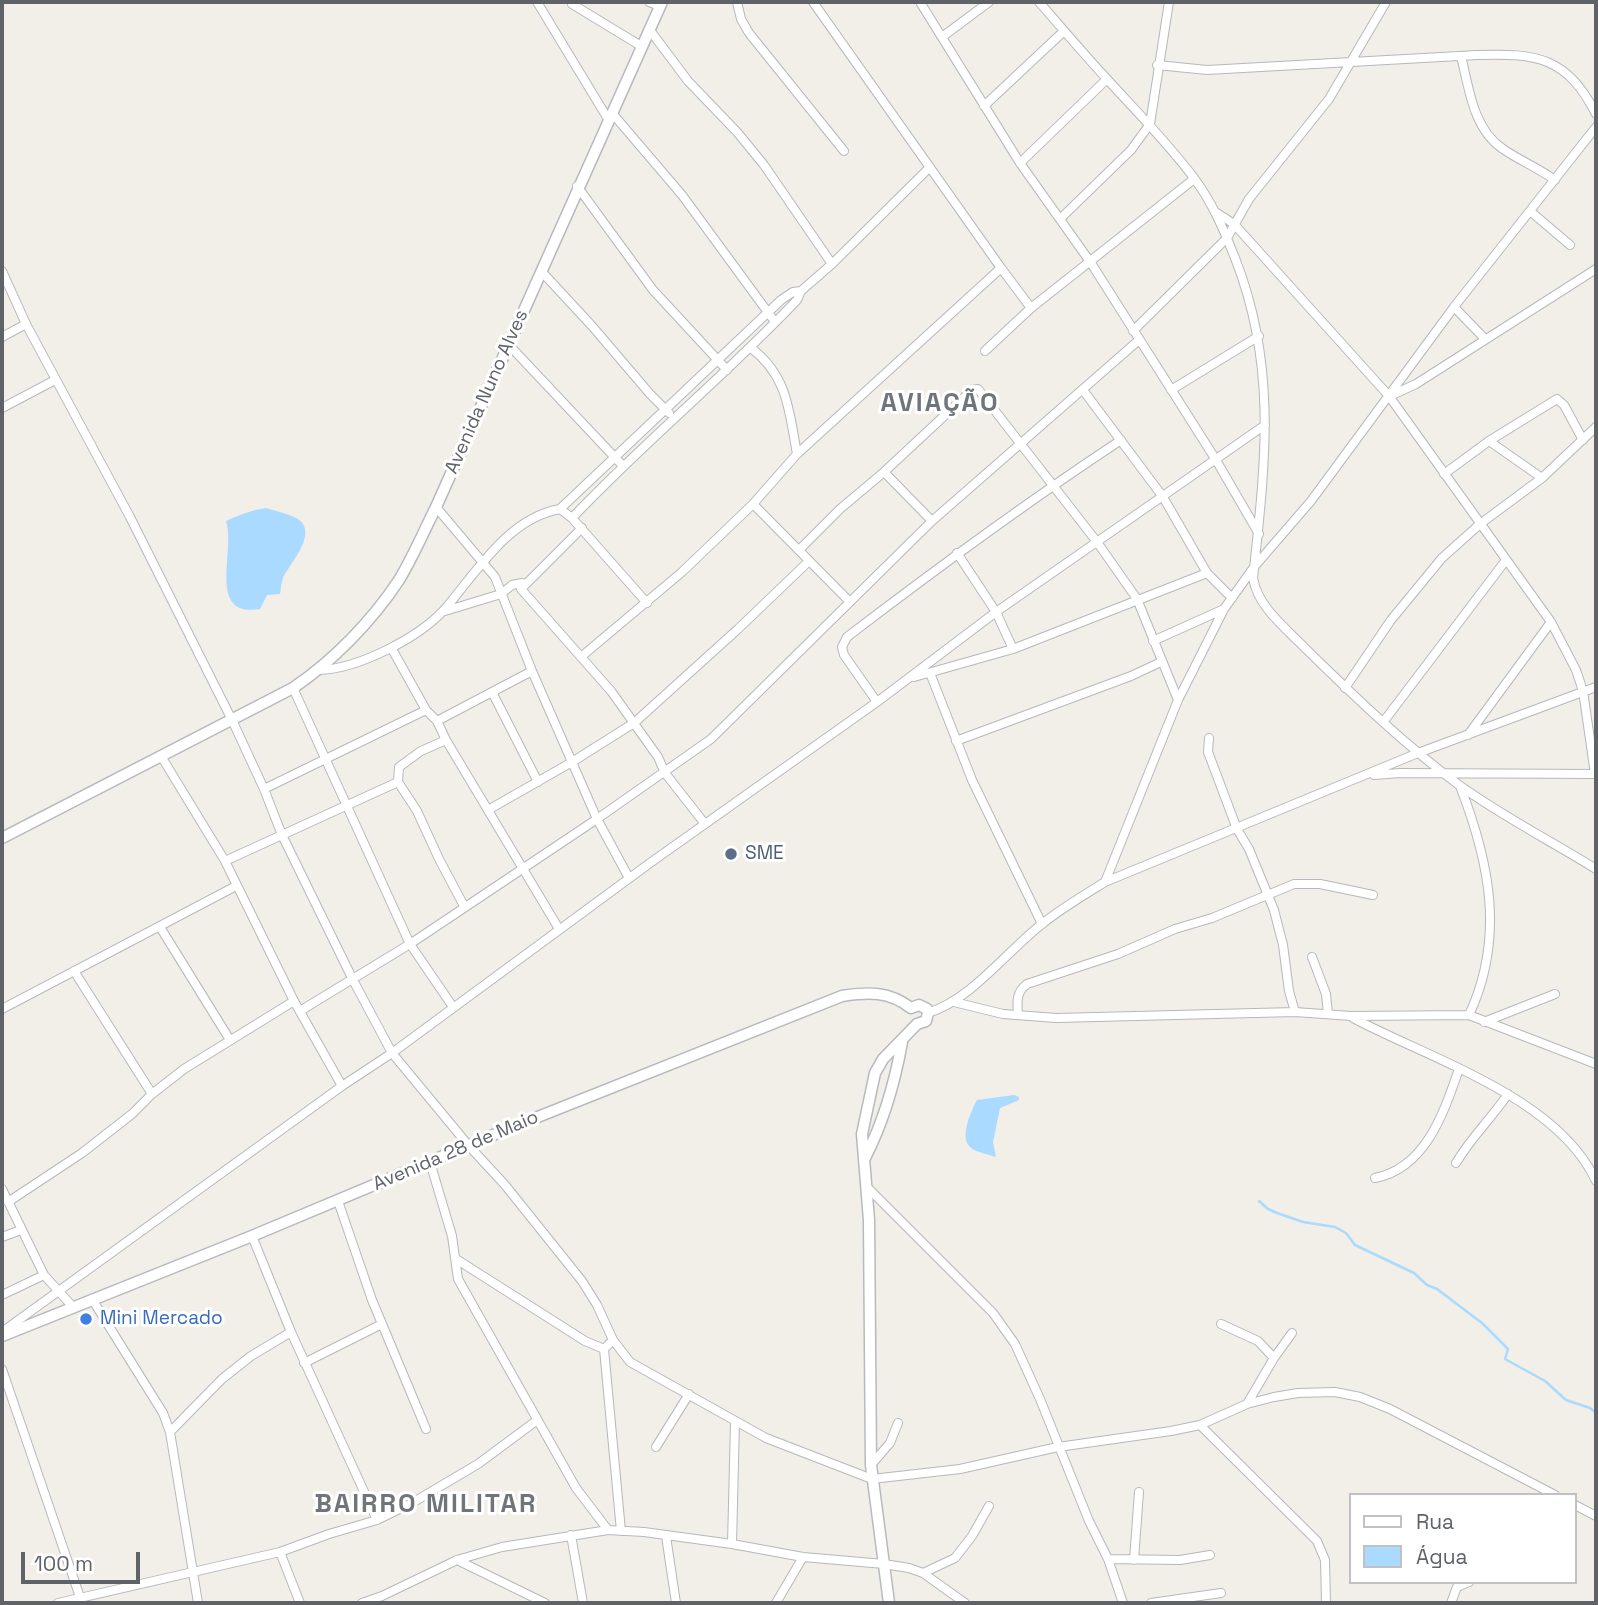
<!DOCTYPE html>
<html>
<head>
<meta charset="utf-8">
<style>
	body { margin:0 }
	#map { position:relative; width:1598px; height:1605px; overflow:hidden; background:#f1efe8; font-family:"Space Grotesk",sans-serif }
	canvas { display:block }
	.frame { position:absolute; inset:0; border:4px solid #5f6368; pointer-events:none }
	.legend { position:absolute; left:1349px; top:1493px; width:228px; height:91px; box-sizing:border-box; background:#fff; border:2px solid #bfc1c3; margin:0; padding:9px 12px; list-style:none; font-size:21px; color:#5f6368 }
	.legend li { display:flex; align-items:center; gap:14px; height:35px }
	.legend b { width:35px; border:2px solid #bfc1c3 }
	.scale { position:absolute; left:21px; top:1552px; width:119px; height:32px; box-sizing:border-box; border:4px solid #5f6368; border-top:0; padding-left:9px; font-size:21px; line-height:24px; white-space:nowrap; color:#5f6368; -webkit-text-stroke:5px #fff; paint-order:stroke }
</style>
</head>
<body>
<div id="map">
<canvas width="1598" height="1605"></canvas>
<div class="frame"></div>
<ul class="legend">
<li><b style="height:9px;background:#fff"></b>Rua</li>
<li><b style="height:19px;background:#aadaff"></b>Água</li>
</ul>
<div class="scale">100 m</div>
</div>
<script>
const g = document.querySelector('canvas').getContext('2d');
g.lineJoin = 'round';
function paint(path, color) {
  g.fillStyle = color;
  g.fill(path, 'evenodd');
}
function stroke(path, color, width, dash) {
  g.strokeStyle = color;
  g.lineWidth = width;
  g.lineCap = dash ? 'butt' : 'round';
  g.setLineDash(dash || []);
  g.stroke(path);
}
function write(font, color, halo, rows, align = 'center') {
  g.font = font + ' "Space Grotesk",sans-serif';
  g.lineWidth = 6;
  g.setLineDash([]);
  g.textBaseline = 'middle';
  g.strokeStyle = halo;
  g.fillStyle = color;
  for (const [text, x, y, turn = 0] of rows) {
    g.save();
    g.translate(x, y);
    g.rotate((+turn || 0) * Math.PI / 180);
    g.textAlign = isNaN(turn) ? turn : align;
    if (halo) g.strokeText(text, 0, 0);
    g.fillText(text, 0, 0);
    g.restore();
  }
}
const water = new Path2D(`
	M266 508C276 511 289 514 298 519 319 534 289 564 283 578 281 583 281 589 280 594L267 595 260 609C206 618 236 551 226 521 239 515 252 510 266 508Z
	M1014 1095 1019 1097V1100L1000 1108 993 1142 996 1157C972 1150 960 1149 968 1121 971 1113 973 1107 977 1100Z`);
const stream = new Path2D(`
	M1259 1201 1268 1209 1277 1213 1303 1222 1335 1227 1346 1233 1355 1245 1414 1273 1427 1285 1437 1289 1482 1323 1508 1349 1505 1359 1545 1381 1566 1400 1590 1408 1596 1413`);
const street = new Path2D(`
	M537 2 608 119
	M649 2 660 6
	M737 2 741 19 749 33 844 151
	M813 2 1001 268
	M920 2 1020 163 1091 263 1216 460 1259 534
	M1039 2C1061 27 1083 53 1106 78 1136 111 1167 142 1194 178 1212 202 1224 230 1235 258 1278 367 1265 465 1253 578 1258 608 1287 629 1307 650 1355 697 1405 745 1459 785 1502 816 1551 841 1596 869
	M572 4 641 46
	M649 29 688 81 737 132 764 165 832 264
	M942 37 989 2
	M1461 56C1469 88 1473 129 1503 149 1519 160 1538 168 1555 180
	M1157 65 1207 70 1477 55C1537 53 1567 57 1596 114
	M984 106 1064 31
	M612 113 682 195 775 322
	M1020 163 1107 79
	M577 186 653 290 727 370
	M1530 211 1570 245
	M1217 213 1234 224 1389 396 1551 622 1576 670 1583 691 1595 774
	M1061 218 1131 150 1150 124 1169 2
	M2 271 26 324 130 517 232 720 264 789 282 835 353 980 392 1053 469 1146 505 1185 582 1281 597 1305 613 1340 630 1362 766 1438 872 1479 960 1469 1058 1447 1171 1431 1200 1425 1247 1404 1274 1397 1298 1393 1335 1392 1360 1397 1390 1409 1555 1495
	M542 272 592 326 650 394 669 413
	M1454 307 1485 339
	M1133 331 1227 238 1249 199 1329 99 1386 2
	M2 337 26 324
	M508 344 623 466
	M751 348C788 376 789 411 797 454
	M985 351 1031 308
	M1083 390 1163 497 1207 573 1232 598
	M1171 390 1259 336
	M1392 395 1416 384 1596 269
	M2 408 55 380
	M1489 441 1557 399 1564 405 1583 440
	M884 472 932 521
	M1444 474 1489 441 1542 478
	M753 504 850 602
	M436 507 495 577 532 671 597 819 629 878
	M560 509 781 300 793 292 801 291
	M572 518C644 442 725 376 797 300L801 291 832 264 930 167
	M799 550 840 509 884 472 972 390 978 389 1097 542 1137 599 1178 700
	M957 553 996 612 1013 649
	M521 589 582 528
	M445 611 501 594 512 585 522 583 521 589 611 691 658 757 665 773 705 824
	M1153 641 1224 609
	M392 649 426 710 437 721 446 740 559 929
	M582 656 682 572 753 504 797 454 1001 268 1031 308 1194 179
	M319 670C358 669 418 638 444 610 476 573 508 518 560 509L572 518 647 603
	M930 673 972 780 1042 924
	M914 677 1013 649 1207 573
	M293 688 410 944 453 1007
	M1345 688 1391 620 1442 558 1480 524 1542 478 1596 427
	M492 692 538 782
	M877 702 844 655 842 647 847 637C936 569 1027 502 1121 440
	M437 721 532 671
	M1384 721 1506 560
	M1468 735 1551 622
	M1209 738 1208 752 1237 829 1249 849 1274 910 1283 945 1289 991 1295 1012
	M956 741 1131 676 1161 662
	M161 756 225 861 294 1001 342 1086
	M1374 775 1400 773 1596 774
	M398 782 399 767 421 751 446 740
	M1460 786C1490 863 1505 938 1469 1015
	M264 789 426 710
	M488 810 572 762 634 723 738 629 809 561
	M225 861 398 782 417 811 439 859 464 906
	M1105 882 1178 700 1224 609 1254 567 1311 501 1454 307 1596 127
	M160 927 230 1040
	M1312 957 1326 994 1328 1014
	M74 971 152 1094
	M954 1002 1003 1014 1056 1018 1295 1012 1351 1016 1469 1015 1596 1064
	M2 1009 236 886
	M300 1011 410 944 597 819 711 739 932 521 1139 340
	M928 1013C972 999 1006 952 1042 924 1062 908 1084 895 1105 882L1418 753 1596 687
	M1018 1015C1017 1002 1016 992 1027 984L1118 954 1175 929 1212 918 1294 884H1320L1373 895
	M1353 1018C1430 1059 1557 1097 1596 1181
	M1484 1022 1555 994
	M430 1162 452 1236 458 1279 576 1488 608 1530
	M1456 1163C1472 1136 1491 1119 1508 1094
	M1375 1178C1426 1168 1444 1112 1459 1069
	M867 1187 993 1313 1015 1344 1040 1399 1089 1521 1108 1559 1123 1603
	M2 1189 44 1275 73 1307
	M338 1201 372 1300 426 1429
	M8 1202 82 1153 132 1114 152 1094 184 1069 294 1001
	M252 1236 291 1332 377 1520
	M2 1237 21 1230
	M456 1259 585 1341 604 1349
	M2 1295 44 1275
	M92 1299 163 1413 170 1432 198 1603
	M1221 1324 1258 1341 1274 1358
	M2 1332 342 1086 392 1053 650 863 877 702 996 612 1265 425
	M613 1340 604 1349 621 1531
	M304 1363 382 1324
	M2 1369 82 1603
	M1247 1404 1274 1358 1292 1333
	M1200 1425 1317 1541 1325 1560 1326 1603
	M170 1432 222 1379 251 1356 291 1332
	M656 1447 689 1394
	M871 1465 890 1443 898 1423
	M1575 1505 1596 1516
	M571 1535 583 1603
	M666 1536 676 1603
	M732 1544 735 1422
	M280 1552 300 1603
	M1108 1559 1180 1560 1210 1555
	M457 1560 545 1603
	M1134 1560 1139 1492
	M923 1573 955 1558 972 1536 989 1506
	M58 1603 280 1552 329 1534 377 1520 412 1503 478 1464 536 1421
	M362 1603 382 1596 457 1560 502 1547 608 1530 644 1532 732 1544 803 1557 884 1564 909 1568 923 1573 965 1603
	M776 1603 803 1557
	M1151 1603 1221 1593
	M1451 1603 1457 1587 1469 1582`);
const secondary = new Path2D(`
	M2 838 293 688C333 661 372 621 399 580 413 557 424 531 436 507L662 2
	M911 1008 919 1005 927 1009 928 1013 926 1021 917 1024
	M865 1158C884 1121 895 1082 902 1042
	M2 1336 252 1236 510 1128 842 996C869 992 889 991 911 1008
	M889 1603 871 1465 869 1220 862 1134 875 1073 883 1059 917 1024`);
const markers = [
	[731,854,7,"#5c6f8a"],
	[86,1319,7,"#3f7fe0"]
];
const streetNames = [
	["Avenida Nuno Alves",487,392,-66],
	["Avenida 28 de Maio",456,1151,-23]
];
const serviceNames = [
	["SME",745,854]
];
const shopNames = [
	["Mini Mercado",100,1319]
];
const districtNames = [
	["AVIAÇÃO",940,404],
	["BAIRRO MILITAR",426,1505]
];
paint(water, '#aadaff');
stroke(stream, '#aadaff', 2.5);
stroke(street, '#b5b8bc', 10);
stroke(secondary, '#b6babf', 13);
stroke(street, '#fff', 8);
stroke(secondary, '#fff', 10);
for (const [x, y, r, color] of markers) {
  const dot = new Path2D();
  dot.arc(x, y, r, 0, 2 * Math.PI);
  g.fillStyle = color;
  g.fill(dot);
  stroke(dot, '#fff', 2.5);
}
write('19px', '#5f6368', '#fff', streetNames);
write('19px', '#4e5e75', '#fff', serviceNames, 'left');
write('19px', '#366cbe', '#fff', shopNames, 'left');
g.letterSpacing = '2px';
write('bold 26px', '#70757a', '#fff', districtNames);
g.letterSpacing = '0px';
</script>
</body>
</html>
